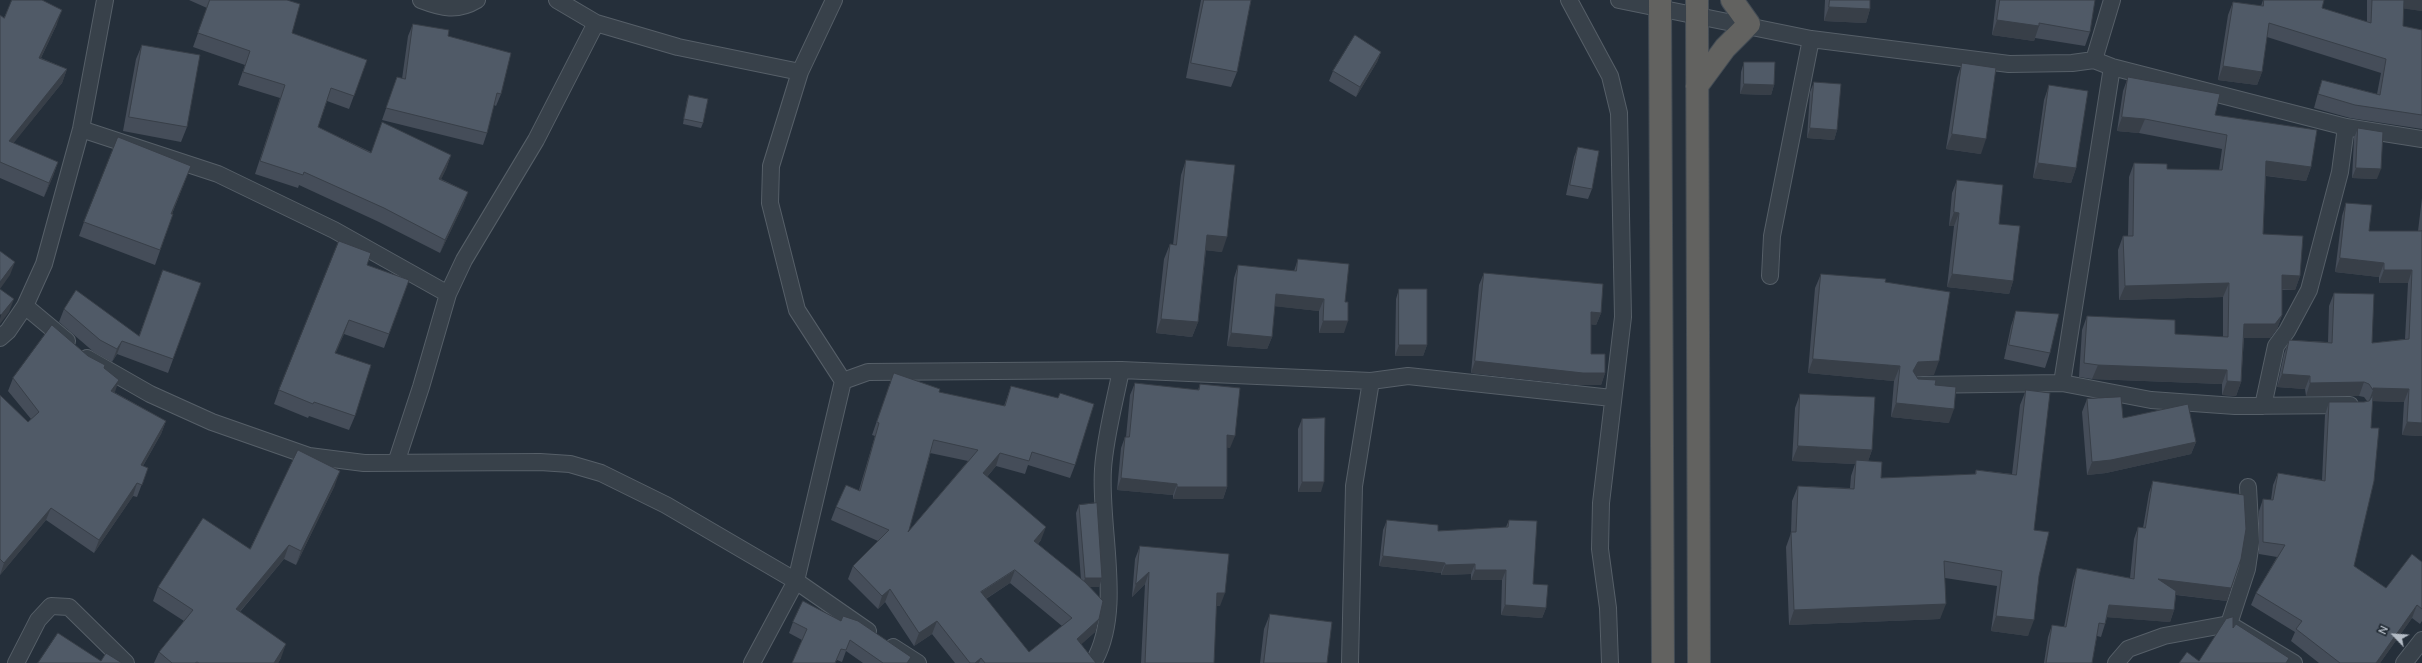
<!DOCTYPE html>
<html>
<head>
<meta charset="utf-8">
<style>
	body { margin:0 }
	#map { position:relative; width:2422px; height:663px; overflow:hidden; background:#252f3a; font-family:Manrope,sans-serif }
	canvas { display:block }
	.north { position:absolute; left:2374px; top:615px; width:40px; height:40px; -webkit-text-stroke:3px #1d262f; paint-order:stroke; rotate:295deg; font-size:11px; font-weight:700; line-height:16px; text-align:center; color:#b4bcc6 }
	.north::after { content:''; display:block; margin:auto; width:14px; height:18px; background:#b4bcc6; clip-path:polygon(50% 0,100% 100%,50% 72%,0 100%) }
</style>
</head>
<body>
<div id="map">
<canvas width="2422" height="663"></canvas>
<div class="north">N</div>
</div>
<script>
const g = document.querySelector('canvas').getContext('2d');
g.lineJoin = 'round';
function stroke(path, color, width, dash) {
  g.strokeStyle = color;
  g.lineWidth = width;
  g.lineCap = dash ? 'butt' : 'round';
  g.setLineDash(dash || []);
  g.stroke(path);
}
function paint(path, color) {
  g.fillStyle = color;
  g.fill(path, 'evenodd');
}
const minor = new Path2D(`
	M421 0C442 8 457 12 477 0
	M557 0 596 23 678 47 800 72
	M834 0 800 72 771 166 770 203 797 310 843 381
	M1569 0 1610 76 1619 113 1623 317 1601 503 1600 549 1608 608 1610 663
	M1619 0 1811 39 2009 64 2072 63 2094 60 2112 67 2346 127 2422 139
	M2094 60 2112 0
	M81 129 218 174 334 230 448 294
	M1770 276 1772 236 1811 39
	M25 306 67 341
	M0 338 8 331 25 306 44 264 81 129 105 0
	M87 358 150 394 212 422 309 456 364 463 540 462 570 464 601 473 666 505 796 581 868 631
	M2062 383 2112 67
	M1917 385 2062 383 2151 400 2235 406 2350 405
	M2263 406 2276 346 2287 331 2309 290 2340 172 2346 127
	M396 463 421 387 448 294 464 260 536 140 596 23
	M2229 624 2247 569 2251 542 2248 487
	M893 647 918 663
	M16 663 38 620 51 606 69 607 126 663
	M752 663 796 581 843 381 868 372 1121 370 1371 381 1408 376 1612 398
	M1093 663C1124 612 1099 528 1103 469 1105 437 1115 401 1121 370
	M1350 663 1354 486 1371 381
	M2116 663 2128 649 2164 636 2229 624 2294 663
	M2404 663 2422 640`);
const trunk = new Path2D(`
	M1660 0 1663 663
	M1697 0 1699 663
	M1697 86 1725 48 1749 24 1732 0`);
const wall = new Path2D(`
	M189 0H287L292 33 367 60 349 109 327 101 318 127 371 152 451 155 446 169 441 179 468 192 463 205 440 253 379 222 299 185 298 188 255 174 280 98 238 85 245 65 193 47 207 8Z
	M1201 0H1251L1237 72 1231 87 1186 78Z
	M1825 0H1870V9L1866 23 1824 21Z
	M1996 0H2095L2090 32 2085 46 2035 38 2034 41 1992 35Z
	M2263 0H2324L2322 8 2367 22V0H2422V11L2403 8V26L2422 30V129L2350 118 2314 108 2318 93 2322 80 2377 94 2381 73 2267 37 2262 72 2257 85 2218 80 2228 15 2233 2 2261 6Z
	M0 15 4 18 57 24 41 58 67 69 62 83 13 143 58 162 53 176 44 197 0 178Z
	M413 24 448 36 501 94 496 106 494 105 487 133 483 145 382 120 397 77 402 79 408 36Z
	M142 45 187 127 181 142 123 131 136 59Z
	M1381 52 1377 62 1356 97 1329 81 1333 71Z
	M1744 62 1774 85 1771 95 1740 94 1741 72Z
	M1962 63 1981 154 1946 149 1957 78Z
	M2128 77 2215 115 2311 167 2306 181 2266 176 2263 234 2300 276 2295 290H2282V315L2277 329 2270 338H2244L2241 382 2236 396 2222 395V384L2092 379 2079 377 2082 330 2087 316 2175 334 2223 337V297L2119 300 2118 250 2123 236H2128L2129 177 2134 163 2167 169 2219 170 2222 149 2139 133 2117 131 2123 91Z
	M1814 82 1837 130 1834 140 1807 138 1810 92Z
	M2049 85 2076 168 2071 183 2033 178 2044 100Z
	M689 95 703 123 701 128 683 124 687 100Z
	M2358 128 2377 179 2352 178 2354 138Z
	M1578 147 1592 189 1588 199 1566 195 1574 157Z
	M1186 160 1222 252 1206 250 1198 322 1192 337 1156 333 1164 259 1170 244 1173 245 1181 175Z
	M1957 180 1999 224 2013 281 2009 294 1947 287 1954 226H1949L1952 193Z
	M185 181 172 214H173L155 265 79 236 84 222Z
	M2422 198V436L2402 435 2404 402 2372 401 2354 566 2386 588 2422 562V621L2420 624 2412 618 2380 663H2319L2291 641 2295 632 2251 605 2256 593 2277 557 2259 554V511L2263 499 2271 500 2273 485 2278 473 2322 480 2325 415 2329 402H2364L2367 401 2364 397 2359 396H2306L2305 389 2277 387 2284 354 2289 340 2328 342 2329 306 2334 293 2372 343 2405 339 2408 283H2379V277L2335 272 2342 216 2346 203 2369 231H2418Z
	M1298 259 1345 302 1344 333H1319V311L1275 306 1272 337 1267 349 1227 346 1234 278 1238 265 1294 271Z
	M367 265 409 280 384 348 344 334 335 353 355 416 349 430 309 416 308 418 274 404 279 390Z
	M1484 273 1601 313 1596 325 1591 324V354L1605 373 1601 385H1578L1471 373 1479 285Z
	M1821 274 1885 282 1934 375 1916 376 1918 379 1935 385 1949 423 1891 417 1894 381 1808 373 1815 288Z
	M201 283 168 373 117 354 112 362 95 353 59 322 64 309 139 336Z
	M1399 289 1427 345 1423 356H1395L1396 299Z
	M2016 311 2050 353 2045 368 2004 359 2011 326Z
	M88 356 105 365 104 368 114 392 166 421 161 434 143 466 148 468 137 497 133 496 94 553 46 520 0 575V395L28 422 31 419 8 391 13 378Z
	M1135 383 1198 390 1200 384 1230 448 1227 447V487L1223 499H1173V495L1117 490 1121 448 1125 437H1126L1130 395Z
	M889 386 939 392 1004 406 1011 386 1075 465 1070 478 1028 465 1025 474 996 466 987 477 1041 540 1038 544 1081 580 1076 513 1079 505 1102 578 1099 587H1089L1099 619 1095 632 1081 644 1096 663H955L932 634 914 646 885 602 878 609 848 579 853 566 878 541 831 520 836 507 859 490 875 436 872 435ZM930 453 968 461 908 532ZM1010 583 1062 626 1029 652 986 599Z
	M2026 390 2034 530 2039 576 2028 636 1991 631 1997 586 1945 578 1940 619 1789 625 1786 547 1791 533 1792 501 1798 486 1850 488 1851 476 1855 464 1792 461 1795 408 1800 394 1872 450 1868 461 1881 478 1975 474 1976 470 2012 474 2020 405Z
	M2087 399 2123 418 2196 442 2191 454 2106 473 2087 475 2082 412Z
	M1302 419 1321 492H1298V429Z
	M2153 481 2231 588 2227 601 2176 595 2174 610 2170 622 2107 617 2105 624 2101 637 2097 636 2092 663H2044L2048 637 2052 625 2064 627 2073 580 2077 568 2130 578 2134 539 2138 527 2143 528 2149 493Z
	M335 485 296 565 284 559 240 612 281 658 278 663H154L159 652 184 621 153 601 158 587 250 549Z
	M1387 520 1438 531 1506 527 1509 520 1533 584 1546 608 1542 618 1501 615 1502 580H1471V574L1441 575V573L1379 566 1383 530Z
	M1140 546 1220 606H1216L1214 663H1141L1145 584 1132 597 1135 559Z
	M803 601 907 663H863L846 651 842 662 837 660 835 663H792L802 640 789 633 793 622Z
	M1270 614 1327 663H1260L1264 629Z`);
const shadedWall = new Path2D(`
	M2402 0H2422V11L2399 8Z
	M1829 7 1870 9 1866 23 1824 21Z
	M62 10 57 24 34 72 39 58Z
	M1997 20 2039 26 2034 41 1992 35Z
	M1381 52 1377 62 1356 97 1360 87Z
	M2223 66 2262 72 2257 85 2218 80Z
	M67 69 62 83 4 155 9 141Z
	M1744 84 1774 85 1771 95 1740 94Z
	M2122 117 2145 119 2139 133 2117 131Z
	M1810 128 1837 130 1834 140 1807 138Z
	M1952 134 1986 139 1981 154 1946 149Z
	M451 155 446 169 435 192 439 179Z
	M2266 161 2311 167 2306 181 2261 175Z
	M58 162 53 176 44 197 49 183Z
	M2038 163 2076 168 2071 183 2033 178Z
	M191 166 185 181 166 229 171 214Z
	M2356 168 2381 169 2377 179 2352 178Z
	M468 192 463 205 440 253 445 240Z
	M1954 212 1959 213 1954 226H1949Z
	M1207 235 1227 237 1222 252 1202 250Z
	M2340 258 2384 263 2379 277 2335 272Z
	M15 262 10 275 0 289V282Z
	M2384 270H2412L2408 283H2379Z
	M1952 274 2013 281 2009 294 1947 287Z
	M2282 275 2300 276 2295 290 2277 289Z
	M2229 283 2223 297 2119 300 2125 286Z
	M1276 294 1324 299 1319 311 1272 306Z
	M14 299 9 312 0 324V319L1 315Z
	M1591 312 1601 313 1596 325 1586 324Z
	M2282 315 2277 329 2270 338H2239L2244 324Z
	M1161 319 1198 322 1192 337 1156 333Z
	M349 320 344 334 330 367 335 353Z
	M1323 321H1348L1344 333H1319Z
	M1231 333 1272 337 1267 349 1227 346Z
	M122 341 117 354 112 362 117 349Z
	M1399 345H1427L1423 356H1395Z
	M1813 359 1900 366 1894 381 1808 373Z
	M1475 361 1605 373 1601 385H1578L1471 373Z
	M1939 361 1934 375 1912 377 1913 371 1918 362Z
	M2098 365 2227 370 2222 384 2092 379Z
	M2282 374 2310 376 2305 389 2277 387Z
	M119 380 115 392 111 391Z
	M2227 381 2241 382 2236 396 2222 395Z
	M2364 382 2359 396H2306L2310 383Z
	M2373 388 2409 389 2404 402 2369 401 2373 390Z
	M1896 403 1954 409 1949 423 1891 417Z
	M166 421 161 434 136 478 141 465Z
	M2407 422 2422 423V436L2402 435Z
	M1227 435 1235 436 1230 448 1223 447Z
	M2196 442 2191 454 2106 473 2087 475 2092 462Z
	M1798 446 1872 450 1867 464 1856 460 1855 464 1792 461Z
	M1000 453 996 466 979 486 983 473Z
	M340 471 335 485 296 565 301 551Z
	M1121 478 1177 484 1173 495 1117 490Z
	M1302 482H1324L1321 492H1298Z
	M137 483 133 496 94 553 99 540Z
	M1177 487H1227L1223 499H1173Z
	M51 508 46 520 0 575 4 563Z
	M1046 527 1041 540 1030 553 1034 541Z
	M289 545 284 559 230 623 236 609Z
	M1383 556 1445 563 1441 573 1379 566Z
	M1475 564 1471 574 1441 575 1445 565Z
	M1015 570 1010 583 976 605 981 592Z
	M1475 570H1506L1502 580H1471Z
	M1149 572 1145 584 1132 597 1136 584Z
	M1085 578H1102L1099 587H1082Z
	M2158 579 2231 588 2227 601 2154 592Z
	M890 589 885 602 878 609 882 596Z
	M1217 593H1225L1220 606H1212Z
	M1946 604 1940 619 1789 625 1794 610Z
	M1505 605 1546 608 1542 618 1501 615Z
	M2109 605 2174 610 2170 622 2104 617Z
	M2417 605 2412 618 2380 663H2376Z
	M1996 616 2034 620 2028 636 1991 631Z
	M1099 619 1095 632 1073 652 1077 639Z
	M937 621 932 634 914 646 919 633Z
	M286 644 281 658 278 663H274Z
	M981 658 979 663H975Z`);
const building = new Path2D(`
	M12 0H42L62 10 39 58 67 69 9 141 58 162 49 183 0 162V15L4 18Z
	M210 0H287L300 4 292 33 367 60 354 96 331 88 318 127 371 153 382 122 451 155 439 179 468 192 445 240 384 208 304 172 303 175 260 161 285 85 243 72 250 51 198 33Z
	M1204 0H1251L1237 72 1191 63Z
	M1830 0H1870V9L1829 7Z
	M2000 0H2095L2090 32 2039 23V26L1997 20Z
	M2264 0H2324L2322 8 2371 23 2372 0H2404L2403 26 2422 30V115L2355 105 2318 94 2322 80 2380 95 2386 59 2269 23 2262 72 2223 66 2233 2 2263 6Z
	M413 24 449 30 448 36 511 53 501 94 497 93 487 133 386 108 397 77 405 79Z
	M1355 35 1381 52 1360 87 1333 71Z
	M142 45 200 55 187 127 129 117Z
	M1744 62H1775L1774 85 1744 84Z
	M1962 63 1996 68 1986 139 1952 134Z
	M2128 77 2220 94 2215 115 2317 130 2311 167 2266 161 2263 234 2303 236 2300 276 2282 275V315L2275 324H2244L2241 382 2227 381V370L2098 365 2084 363 2087 316 2175 320V334L2228 337 2229 283 2125 286 2123 236H2133L2134 163 2167 164V169L2222 170 2227 135 2145 119 2122 117Z
	M1814 82 1841 84 1837 130 1810 128Z
	M2049 85 2088 91 2076 168 2038 163Z
	M689 95 708 99 703 123 684 119Z
	M2358 128 2383 132 2381 169 2356 168Z
	M118 137 191 166 171 214H173L160 250 84 222Z
	M1578 147 1599 151 1592 189 1570 185Z
	M1186 160 1235 165 1227 237 1207 235 1198 322 1161 319 1170 244 1176 245Z
	M1957 180 2003 185 1999 224 2020 226 2013 281 1952 274 1959 213 1954 212Z
	M2346 203 2372 205 2369 231H2422V230V423L2407 422 2409 389 2373 388V390L2369 384 2364 382 2310 383V376L2282 374 2289 340 2332 343 2334 293 2374 294 2372 343 2409 339 2412 270H2384V263L2340 258Z
	M339 241 371 253 367 265 409 280 389 334 349 320 335 353 371 365 355 416 314 402 313 404 279 390Z
	M0 251 15 262 0 282Z
	M1298 259 1349 264 1345 302H1348V321H1323L1324 299 1276 294 1272 337 1231 333 1238 265 1296 271Z
	M163 270 201 283 173 359 122 341 117 349 100 340 64 309 76 290 139 336Z
	M1484 273 1603 284 1601 313 1591 312V354H1605V373H1583L1475 361Z
	M1821 274 1886 279 1885 282 1950 292 1939 361 1918 362 1913 371 1918 379 1936 380 1935 385 1956 387 1954 409 1896 403 1900 366 1813 359Z
	M0 289 14 299 1 315 0 314Z
	M1399 289H1427V345H1399Z
	M2016 311 2059 314 2050 353 2009 345Z
	M52 325 88 356 105 365 104 368 119 380 111 391 166 421 141 465 148 468 142 485 137 483 99 540 51 508 4 563 0 559V395L28 422 39 412 13 378Z
	M894 373 940 389 939 392 1005 406 1011 386 1058 398 1060 393 1094 404 1075 465 1032 452 1029 461 1000 453 983 473 1046 527 1034 541 1085 582 1103 601 1099 619 1077 639 1096 663H985L981 658 975 663H970L937 621 919 633 890 589 882 596 853 566 889 530 836 507 846 485 860 491 879 423 877 422ZM934 440 978 450 908 532 909 530ZM1015 570 1072 618 1029 652 981 592Z
	M1135 383 1199 390 1200 384 1240 388 1235 436 1227 435V487H1177V484L1121 478 1125 437H1129Z
	M2026 390 2050 393 2034 530 2049 532 2039 576 2034 620 1996 616 2002 571 1944 561 1946 604 1794 610 1791 532H1796L1798 486 1854 489 1856 460 1882 462 1881 478 1976 474V470L2016 475Z
	M1800 394 1875 397 1872 450 1798 446Z
	M2373 395 2371 428H2379L2374 481 2354 566 2386 588 2412 554 2422 562V609L2417 605 2376 663H2340L2296 629 2302 621 2256 593 2285 545 2263 542V499L2273 500 2278 473 2325 481 2329 402H2364L2369 401Z
	M2121 397 2123 418 2188 404 2196 442 2111 460 2092 462 2087 399Z
	M1325 418 1324 482H1302V419Z
	M298 450 340 471 301 551 289 545 236 609 286 644 274 663H199L197 662 195 663H172L159 652 193 610 158 587 203 518 250 549Z
	M2153 481 2244 495 2246 529 2241 559 2231 588 2158 579 2176 591 2174 610 2109 605 2105 624 2099 623 2092 663H2046L2052 625 2066 627 2077 568 2134 579 2138 527 2145 528Z
	M1097 503 1102 578H1085L1079 505Z
	M1387 520 1438 525V531L1508 527 1509 520 1537 521 1533 584 1548 585 1546 608 1505 605 1506 570H1475V564L1445 565V563L1383 556Z
	M1140 546 1229 554 1225 593H1217L1214 663H1145L1149 572 1136 584Z
	M803 601 841 621 843 616 858 621 911 657 907 663H883L850 640 846 650 841 649 835 663H792L807 629 793 622Z
	M1270 614 1332 622 1327 663H1264Z
	M2233 617V628L2236 624 2289 658 2286 663H2179L2187 652 2199 661 2226 619Z
	M58 633 101 661 106 653 122 663H38Z`);
stroke(minor, '#565f68', 18);
stroke(trunk, '#434c55', 24);
stroke(minor, '#38414a', 16);
stroke(trunk, '#626260', 22);
paint(wall, '#454d59');
paint(shadedWall, '#383f48');
paint(building, '#505a67');
stroke(building, '#383f48', 1);
</script>
</body>
</html>
